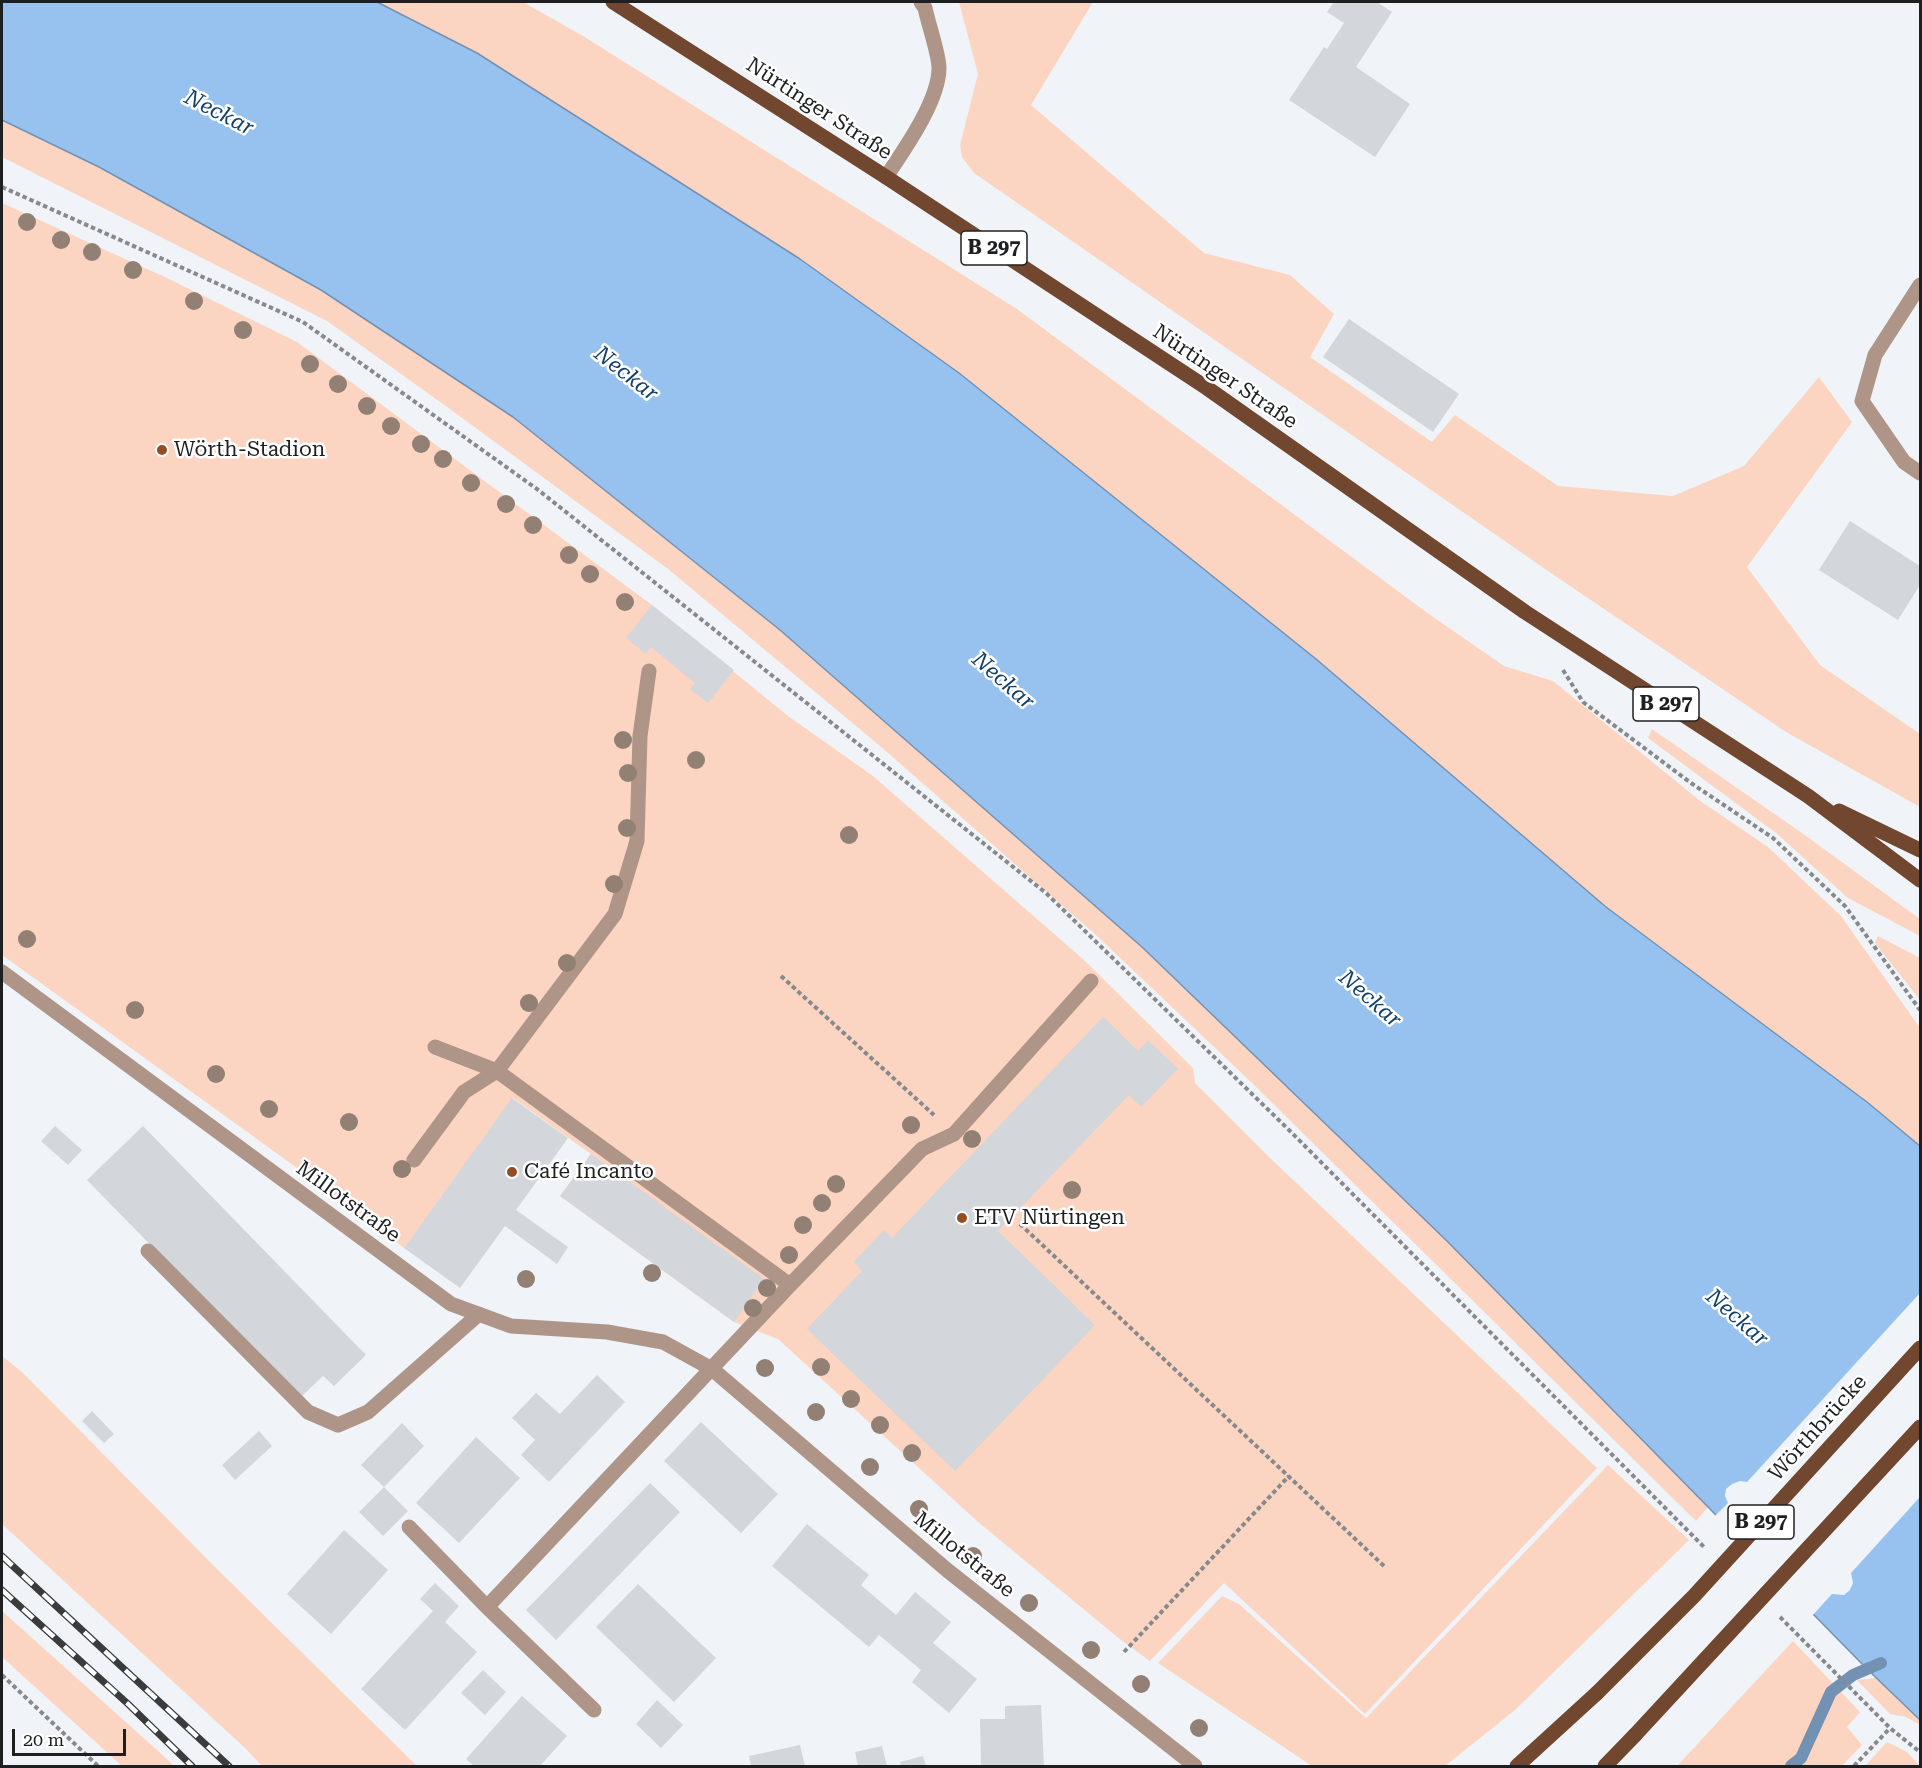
<!DOCTYPE html>
<html>
<head>
<meta charset="utf-8">
<style>
	body { margin:0 }
	#map { position:relative; width:1922px; height:1768px; overflow:hidden; background:#f0f4f8; font-family:"Roboto Serif",serif }
	canvas { display:block }
	.frame { position:absolute; inset:0; border:3px solid #1e1f20; pointer-events:none }
	.scale { position:absolute; left:12px; top:1729px; width:114px; height:27px; box-sizing:border-box; border:3px solid #1e1f20; border-top:0; padding-left:8px; font-size:18px; line-height:21px; white-space:nowrap; color:#1e1f20; -webkit-text-stroke:4px #fff; paint-order:stroke }
</style>
</head>
<body>
<div id="map">
<canvas width="1922" height="1768"></canvas>
<div class="frame"></div>
<div class="scale">20 m</div>
</div>
<script>
const g = document.querySelector('canvas').getContext('2d');
g.lineJoin = 'round';
function paint(path, color) {
  g.fillStyle = color;
  g.fill(path, 'evenodd');
}
function stroke(path, color, width, dash) {
  g.strokeStyle = color;
  g.lineWidth = width;
  g.lineCap = dash ? 'butt' : 'round';
  g.setLineDash(dash || []);
  g.stroke(path);
}
function write(font, color, halo, rows, align = 'center') {
  g.font = font + ' "Roboto Serif",serif';
  g.lineWidth = 5;
  g.setLineDash([]);
  g.textBaseline = 'middle';
  g.strokeStyle = halo;
  g.fillStyle = color;
  for (const [text, x, y, turn = 0] of rows) {
    g.save();
    g.translate(x, y);
    g.rotate((+turn || 0) * Math.PI / 180);
    g.textAlign = isNaN(turn) ? turn : align;
    if (halo) g.strokeText(text, 0, 0);
    g.fillText(text, 0, 0);
    g.restore();
  }
}
const green = new Path2D(`
	M377 2H523L583 36 1017 309 1426 612 1504 666 1553 681 1699 800 1768 847 1841 916 1920 1028V1146L1867 1102 1606 907 959 373 800 259 477 53Z
	M959 2H1093L1031 105 1204 253 1290 275 1334 314 1310 357 1432 442 1455 415 1558 486 1673 496 1744 466 1819 377 1852 422 1747 567 1820 665 1920 734V807L1786 732 1545 569 974 173 962 157 960 145 978 74Z
	M2 120 99 167 321 290 513 417 780 630 1142 947 1448 1242 1708 1507 1696 1521 1250 1081 1096 935 880 746 668 569 454 412 327 321 2 157Z
	M2 203 167 278 297 342 652 605 788 716 873 776 1084 960 1193 1068 1195 1083 1269 1157 1597 1468 1365 1714 1224 1583 1150 1661 1121 1640 978 1522 778 1339 734 1322 560 1196 591 1154 513 1098 404 1248 365 1217 2 955Z
	M1652 729 1802 833 1920 919V936L1848 898 1776 833 1648 738Z
	M1878 936 1920 958V1000L1875 943Z
	M2 1356 22 1372 215 1567 417 1766H262L245 1748 2 1524Z
	M1608 1465 1689 1540 1515 1710 1445 1766H1312L1158 1663 1222 1596 1239 1604 1366 1718Z
	M2 1611 167 1759 174 1766H122L2 1657Z
	M1793 1641 1860 1712 1847 1727 1862 1745 1842 1766H1677Z
	M1876 1678 1920 1720V1725L1906 1717 1890 1714 1857 1680Z
	M1887 1742 1907 1752 1920 1766H1865Z`);
const water = new Path2D(`
	M2 2H377L477 53 800 259 959 373 1316 659 1606 907 1867 1102 1920 1146V1720L1867 1669 1448 1242 1142 947 780 630 513 417 321 290 99 167 2 120Z`);
const pier = new Path2D(`
	M1920 1293V1497L1851 1573 1853 1583 1850 1590 1844 1595 1832 1594 1811 1617 1714 1517 1728 1503 1725 1496 1726 1489 1732 1484 1740 1481 1747 1482Z`);
const stream = new Path2D(`
	M1791 1766 1801 1758 1831 1692 1853 1675 1881 1663`);
const building = new Path2D(`
	M1334 2H1377L1392 12 1356 67 1410 104 1375 157 1289 100 1324 47 1327 49 1344 23 1327 12Z
	M1349 319 1459 394 1433 432 1323 357Z
	M1850 521 1920 566V585L1898 620 1819 570Z
	M652 605 734 670 708 703 690 689 695 683 651 647 646 654 626 638Z
	M1103 1017 1138 1051 1148 1040 1178 1069 1141 1107 1129 1095 998 1231 1095 1325 955 1471 807 1329 862 1271 854 1262 884 1230 892 1238Z
	M512 1098 568 1138 516 1210 568 1247 557 1264 505 1226 460 1288 404 1248Z
	M55 1126 82 1150 68 1165 41 1141Z
	M143 1126 366 1355 334 1386 323 1376 300 1398 87 1180Z
	M591 1154 764 1279 734 1322 560 1196Z
	M597 1375 625 1402 549 1482 521 1455 535 1440 512 1418 536 1393 560 1414Z
	M92 1411 114 1434 104 1443 82 1421Z
	M701 1422 778 1494 741 1533 664 1461Z
	M402 1423 424 1446 384 1487 361 1465Z
	M259 1431 272 1446 235 1480 222 1465Z
	M476 1437 520 1478 459 1543 416 1503Z
	M650 1483 680 1512 556 1640 526 1610Z
	M384 1487 408 1511 383 1536 359 1512Z
	M807 1524 869 1575 861 1585 896 1615 915 1592 951 1622 933 1643 977 1679 949 1713 912 1682 921 1670 879 1635 869 1647 772 1566Z
	M344 1530 388 1570 331 1634 287 1594Z
	M435 1583 459 1606 445 1622 477 1652 405 1730 361 1689 433 1611 420 1599Z
	M638 1584 716 1658 674 1702 596 1627Z
	M483 1670 506 1692 485 1715 461 1693Z
	M522 1696 567 1736 540 1766H474L466 1759Z
	M657 1700 683 1725 661 1748 636 1724Z
	M1041 1705 1044 1766H981L980 1719H1005V1706Z
	M800 1745 805 1766H751L749 1756Z
	M882 1746 887 1766H858L855 1752Z
	M923 1756 926 1766H901L900 1762Z`);
const path = new Path2D(`
	M2 187 303 322 537 489 1046 893 1290 1131 1704 1547
	M1563 670 1583 702 1691 783 1773 838 1845 906 1920 1010
	M781 976 934 1115
	M1020 1224 1384 1566
	M1780 1617 1890 1728 1920 1752
	M1124 1652 1289 1476
	M2 1675 98 1766
	M1854 1766 1890 1728`);
const minor = new Path2D(`
	M886 177C904 150 939 101 939 68 939 54 928 23 925 8L921 2
	M1920 285 1875 355 1862 401 1904 462 1920 473
	M2 972 451 1304 511 1326 607 1332 663 1342 712 1369 947 1570 1195 1766
	M435 1047 497 1071 790 1285
	M414 1160 464 1092 497 1071 615 914 637 841 640 736 649 671
	M148 1251 308 1412 338 1425 368 1412 479 1314
	M409 1527 487 1607 594 1710
	M487 1607 790 1285 922 1149 954 1134 1091 981`);
const major = new Path2D(`
	M613 2 886 177 1207 388 1525 612 1808 796 1920 880
	M1839 811 1920 850
	M1517 1766 1597 1693
	M1605 1766 1635 1735`);
const rail = new Path2D(`
	M2 1556 229 1766
	M2 1590 127 1703 192 1766`);
const majorBridge = new Path2D(`
	M1597 1693 1694 1596 1920 1348
	M1635 1735 1920 1427`);
const trees = [
	[27,222],
	[61,240],
	[92,252],
	[133,270],
	[194,301],
	[243,330],
	[310,364],
	[338,384],
	[367,406],
	[391,426],
	[421,444],
	[443,459],
	[471,483],
	[506,504],
	[533,525],
	[569,555],
	[590,574],
	[625,602],
	[623,740],
	[696,760],
	[628,773],
	[627,828],
	[849,835],
	[614,884],
	[27,939],
	[567,963],
	[529,1003],
	[135,1010],
	[216,1074],
	[269,1109],
	[349,1122],
	[911,1125],
	[972,1139],
	[402,1169],
	[836,1184],
	[1072,1190],
	[822,1203],
	[803,1225],
	[789,1255],
	[652,1273],
	[526,1279],
	[767,1288],
	[753,1308],
	[821,1367],
	[765,1368],
	[851,1399],
	[816,1412],
	[880,1425],
	[912,1453],
	[870,1467],
	[919,1509],
	[973,1556],
	[1029,1603],
	[1091,1650],
	[1141,1684],
	[1199,1728]
];
const markers = [
	[162,450,6,"#924d23"],
	[512,1172,6,"#924d23"],
	[962,1218,6,"#924d23"]
];
const shields = [
	[994,248,66],
	[1666,704,66],
	[1761,1522,66]
];
const shieldNames = [
	["B 297",994,248],
	["B 297",1666,704],
	["B 297",1761,1522]
];
const streetNames = [
	["Nürtinger Straße",819,109,33],
	["Nürtinger Straße",1225,377,34],
	["Millotstraße",348,1202,36],
	["Wörthbrücke",1818,1428,-48],
	["Millotstraße",964,1555,39]
];
const poiNames = [
	["Wörth-Stadion",174,450],
	["Café Incanto",524,1172],
	["ETV Nürtingen",974,1218]
];
const waterNames = [
	["Neckar",219,113,27],
	["Neckar",626,374,38],
	["Neckar",1003,681,41],
	["Neckar",1370,999,41],
	["Neckar",1737,1318,41]
];
paint(green, '#fbd5c1');
paint(water, '#97c2f0');
stroke(water, '#7391b2', 1.5);
paint(pier, '#f0f4f8');
stroke(stream, '#7391b2', 12);
paint(building, '#d3d6da');
stroke(path, '#87898c', 4, [4.5, 3]);
stroke(minor, '#ae9588', 15);
stroke(major, '#714730', 15);
stroke(rail, '#393b3c', 7);
stroke(rail, '#fff', 4.5, [14]);
stroke(majorBridge, '#714730', 15);
g.fillStyle = '#928075';
for (const [x, y] of trees) {
  g.beginPath();
  g.arc(x, y, 9, 0, 2 * Math.PI);
  g.fill();
}
for (const [x, y, r, color] of markers) {
  const dot = new Path2D();
  dot.arc(x, y, r, 0, 2 * Math.PI);
  g.fillStyle = color;
  g.fill(dot);
  stroke(dot, '#fff', 2);
}
for (const [x, y, w] of shields) {
  const box = new Path2D();
  box.roundRect(x - w / 2, y - 17, w, 34, 4.5);
  g.fillStyle = '#fff';
  g.fill(box);
  stroke(box, '#1e1f20', 1.5);
}
write('bold 20px', '#1e1f20', null, shieldNames);
write('21px', '#1e1f20', '#fff', streetNames);
write('21px', '#1e1f20', '#fff', poiNames, 'left');
write('italic 22px', '#113f69', '#fff', waterNames);
</script>
</body>
</html>
